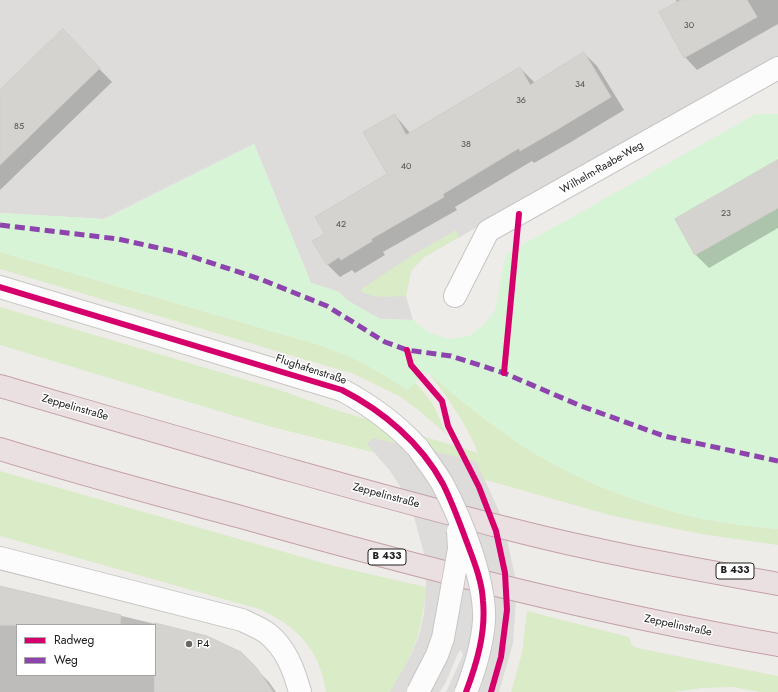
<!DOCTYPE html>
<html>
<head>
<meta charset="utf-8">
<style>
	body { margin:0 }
	#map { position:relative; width:778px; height:692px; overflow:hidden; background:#eeece9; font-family:Jost,sans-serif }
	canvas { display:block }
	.legend { position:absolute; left:16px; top:624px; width:140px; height:52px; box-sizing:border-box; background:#fff; border:1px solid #a6a6a6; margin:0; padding:5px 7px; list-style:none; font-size:12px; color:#202020 }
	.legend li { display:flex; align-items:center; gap:8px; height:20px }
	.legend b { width:20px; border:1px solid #a6a6a6 }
</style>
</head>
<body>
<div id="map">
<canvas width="778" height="692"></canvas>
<ul class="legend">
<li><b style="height:5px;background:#d6006c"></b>Radweg</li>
<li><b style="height:5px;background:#8e44ad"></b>Weg</li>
</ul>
</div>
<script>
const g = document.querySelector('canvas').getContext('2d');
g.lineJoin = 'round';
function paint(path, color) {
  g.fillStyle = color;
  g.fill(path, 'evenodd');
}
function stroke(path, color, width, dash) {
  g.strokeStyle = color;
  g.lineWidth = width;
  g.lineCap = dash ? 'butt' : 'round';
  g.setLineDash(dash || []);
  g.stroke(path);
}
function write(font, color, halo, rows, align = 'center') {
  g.font = font + ' Jost,sans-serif';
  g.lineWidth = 3;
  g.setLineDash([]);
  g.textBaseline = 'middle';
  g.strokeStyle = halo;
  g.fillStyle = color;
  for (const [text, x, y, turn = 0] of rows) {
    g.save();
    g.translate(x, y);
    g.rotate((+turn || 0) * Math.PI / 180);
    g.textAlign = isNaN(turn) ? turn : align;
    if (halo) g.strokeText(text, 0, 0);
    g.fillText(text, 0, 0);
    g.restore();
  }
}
const residential = new Path2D(`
	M0 0H778V59L424 257 411 271 406 296 413 320 380 319 346 300 339 292 311 283 254 144 104 219 0 213Z`);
const grass = new Path2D(`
	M456 230 459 237 424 257 411 271 406 296C391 296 372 300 360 290L408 258Z
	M0 252 316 344C351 356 376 368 407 390L415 382 433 404 446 434 421 412 401 397 354 374 0 269Z
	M0 307 277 389 333 409 478 453C466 423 447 396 427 371 453 394 479 416 508 436 563 475 629 501 694 517 721 523 750 526 778 529V545L701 534 613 516 493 482 268 426 0 345Z
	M0 471 330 565 426 587C423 628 413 658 390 692H326C320 650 297 626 259 609L0 536Z
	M527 611 629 637 632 645 637 648 778 676V692H760L733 687 702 688 673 692H511L522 653Z`);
const park = new Path2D(`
	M756 114H778V529C750 526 721 523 694 517 629 501 563 475 508 436 479 416 453 394 427 372L407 390C376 368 352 356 316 344L0 252V213L105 219 254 144 311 283 339 292 347 300 380 319 413 320 430 333 450 339 469 336 484 325 495 310 506 254Z`);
const pier = new Path2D(`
	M372 438 476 461 499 511 506 534 515 577 516 599 513 643 499 692H446L463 655 461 650 458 653 446 682 440 692H390L411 655 419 635 424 614 426 587 425 557 410 502 390 471 367 444Z`);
const shadow = new Path2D(`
	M676 0H778V24L697 70 685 57 661 12 677 3Z
	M75 44 112 82 0 190V91Z
	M584 53 597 66 624 110 571 142 534 163 532 161 455 207 457 210 383 252 385 255 355 273 352 270 340 277 327 264 326 234 389 175 395 115 410 133 520 68 535 83Z
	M778 165V228L709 268 696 255 676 220Z
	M0 587 206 636 240 653 269 682 276 692H0ZM17 625H155V675H17Z`);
const building = new Path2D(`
	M681 0H747L757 17 684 58 659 12Z
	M63 29 100 68 0 165V90Z
	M584 52 611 97 558 129 520 151 519 148 443 194 444 197 371 239 372 241 341 260 339 257 327 265 312 241 325 234 315 217 387 174 363 132 395 114 406 135 520 67 530 85Z
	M778 160V208L695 255 675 219Z
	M0 586 121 615 120 625H0Z
	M155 623 207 636 241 652 256 667 273 692H155Z`);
const minor = new Path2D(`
	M0 287 342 390C370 405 397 425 418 448
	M455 296 488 231 778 68
	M0 558 242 620C250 624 260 628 267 633 286 648 294 670 300 692`);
const highway = new Path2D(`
	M0 386C172 436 343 487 517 531 603 553 691 568 778 584
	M0 449C80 474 160 495 241 517 418 567 596 613 778 645`);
const minorBridge = new Path2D(`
	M418 448C426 460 435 471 442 483 461 518 486 582 484 621 482 646 475 669 466 692
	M418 692 437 655 443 638 459 549 458 531`);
const quiet = new Path2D(`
	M0 225 118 239 181 253 260 279 327 306 385 342 407 350 451 356 504 373 581 406 664 436 778 461`);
const cycleway = new Path2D(`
	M0 287 342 390C383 411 421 443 443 484 452 502 459 521 466 540 473 559 482 580 483 601 486 632 477 663 466 692
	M407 350 411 365 442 401 448 426 479 487 496 531 505 573 507 610 501 657 491 692
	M504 373 519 214`);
const markers = [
	[189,644,4,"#686766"]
];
const numberNames = [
	["30",689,26],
	["34",580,85],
	["36",521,101],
	["85",19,127],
	["38",466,145],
	["40",406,167],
	["23",726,214],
	["42",341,225]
];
const shields = [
	[387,557,38],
	[735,571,38]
];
const shieldNames = [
	["B 433",387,557],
	["B 433",735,571]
];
const streetNames = [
	["Wilhelm-Raabe-Weg",602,168,-30],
	["Flughafenstraße",311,370,18],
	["Zeppelinstraße",75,408,16],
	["Zeppelinstraße",386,496,15],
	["Zeppelinstraße",678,626,12]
];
const poiNames = [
	["P4",197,644]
];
paint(residential, '#dddcda');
paint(grass, '#daebc7');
paint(park, '#d7f4d7');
paint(pier, '#dddcdb');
paint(shadow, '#0003');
paint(building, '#d5d3d0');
stroke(building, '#d1ceca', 1);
stroke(minor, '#c7c6c5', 24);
stroke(highway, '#c4a0a9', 24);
stroke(minor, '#fcfcfc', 22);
stroke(highway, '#ebe0e1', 22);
stroke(minorBridge, '#c7c6c5', 24, []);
stroke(minorBridge, '#fcfcfc', 22);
stroke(quiet, '#8e44ad', 5, [10, 5]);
stroke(cycleway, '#d6006c', 6);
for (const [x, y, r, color] of markers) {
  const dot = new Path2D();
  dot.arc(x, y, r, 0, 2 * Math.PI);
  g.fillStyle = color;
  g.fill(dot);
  stroke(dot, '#fff', 1.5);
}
write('9px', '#4d4d4c', null, numberNames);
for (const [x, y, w] of shields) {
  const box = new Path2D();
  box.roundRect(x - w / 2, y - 8, w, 16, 3);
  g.fillStyle = '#fff';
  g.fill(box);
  stroke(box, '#202020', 1);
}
write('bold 10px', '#202020', null, shieldNames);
write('11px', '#202020', '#fff', streetNames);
write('11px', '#202020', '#fff', poiNames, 'left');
</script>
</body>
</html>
